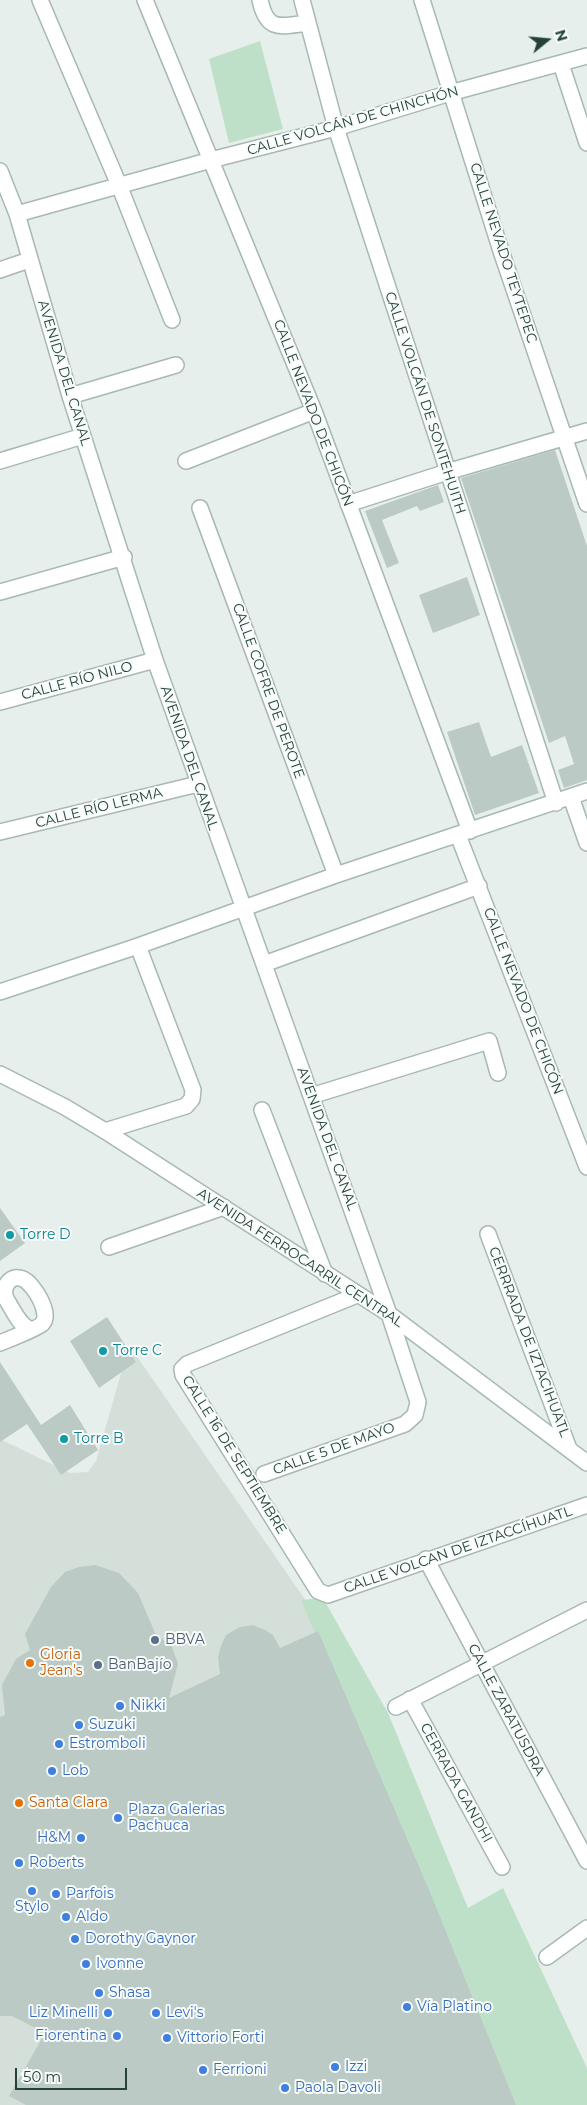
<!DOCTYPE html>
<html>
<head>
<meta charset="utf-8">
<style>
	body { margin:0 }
	#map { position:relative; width:587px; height:2105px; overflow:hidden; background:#e6efeb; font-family:Montserrat,sans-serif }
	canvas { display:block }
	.north { position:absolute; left:522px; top:15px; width:50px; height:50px; -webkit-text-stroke:4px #f7fbf9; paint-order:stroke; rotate:73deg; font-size:14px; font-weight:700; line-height:20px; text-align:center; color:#24423a }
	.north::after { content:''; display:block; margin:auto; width:18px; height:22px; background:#24423a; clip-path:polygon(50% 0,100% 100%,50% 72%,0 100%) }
	.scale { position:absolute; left:15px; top:2068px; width:112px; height:22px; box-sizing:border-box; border:2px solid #24423a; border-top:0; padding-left:6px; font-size:15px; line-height:18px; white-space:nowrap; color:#24423a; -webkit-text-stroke:4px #f7fbf9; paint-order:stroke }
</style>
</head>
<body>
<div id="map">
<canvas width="587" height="2105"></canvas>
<div class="north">N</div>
<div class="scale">50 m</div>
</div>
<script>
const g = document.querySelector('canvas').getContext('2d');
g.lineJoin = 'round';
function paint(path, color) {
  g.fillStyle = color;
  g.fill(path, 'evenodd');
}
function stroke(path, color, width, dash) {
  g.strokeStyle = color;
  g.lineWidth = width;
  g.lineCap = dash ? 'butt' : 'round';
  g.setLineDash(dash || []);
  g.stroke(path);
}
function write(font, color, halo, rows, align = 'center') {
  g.font = font + ' Montserrat,sans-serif';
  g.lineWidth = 4;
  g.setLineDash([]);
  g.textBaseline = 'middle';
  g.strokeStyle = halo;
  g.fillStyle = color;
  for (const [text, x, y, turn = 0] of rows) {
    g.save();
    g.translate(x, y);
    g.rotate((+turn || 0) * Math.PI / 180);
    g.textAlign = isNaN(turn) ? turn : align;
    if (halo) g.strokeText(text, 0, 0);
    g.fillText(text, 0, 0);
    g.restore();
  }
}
const built = new Path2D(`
	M129 1345 304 1598 432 1897 516 2105H0V1439L70 1473 88 1472 96 1461Z`);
const green = new Path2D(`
	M260 41 283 129 229 143 209 59Z
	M321 1598 324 1600 388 1713 468 1908 503 1888 587 2068V2105H514L301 1600Z`);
const building = new Path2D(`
	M555 450 587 546V780L564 788 558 770 574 764 565 736 549 743 461 478Z
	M438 485 444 502 420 511 417 506 382 520 399 563 387 568 365 511Z
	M467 577 480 615 433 633 419 595Z
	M479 722 491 757 522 745 539 793 475 815 447 732Z
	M0 1208 25 1243 0 1261Z
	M107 1317 136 1362 99 1388 70 1341Z
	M0 1362 41 1425 70 1405 98 1450 61 1475 27 1424 0 1442Z
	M95 1565 119 1573 138 1593 155 1633 172 1647 178 1664 169 1698 220 1674 218 1657 221 1646 226 1635 240 1627 253 1625 265 1630 273 1635 280 1648 318 1631 432 1897 516 2105H26L9 2096 45 2033 12 2016H0V1717L5 1715 2 1685 16 1659 30 1650 25 1634 51 1587 65 1572 79 1567Z`);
const minor = new Path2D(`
	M40 0 119 185 172 320
	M145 0 314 411 470 831
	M260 0C267 33 281 26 308 23
	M302 0 336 128 556 803
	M422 0 501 251 587 504
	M561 64 587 143
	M0 171 17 214 70 396 155 660 389 1314 418 1402 415 1415 405 1424 264 1474
	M17 214 211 160 336 128 450 93 587 56
	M0 270 29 260
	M70 396 176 365
	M0 461 83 436
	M186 461 314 411
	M348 504 447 472 587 431
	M200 508 336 875
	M0 592 124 557
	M0 702 155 660
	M571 797 587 843
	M0 832 198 784
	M458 835 587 1167
	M264 964 479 886
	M0 992 138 946 336 875 587 791
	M0 1074 65 1107 105 1131 389 1314 587 1463
	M311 1096 489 1041 498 1073
	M262 1110 325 1274
	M105 1131 186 1106 192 1099 193 1090 138 946
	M488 1234 569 1449
	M109 1247 224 1207
	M357 1295 187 1364 182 1369 183 1375 318 1591 328 1595 587 1505
	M0 1343C7 1340 40 1327 42 1324 52 1314 34 1284 23 1279 8 1273 0 1291 8 1302 14 1312 19 1324 29 1329
	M426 1559 587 1861
	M410 1699 502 1867
	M396 1707 587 1610
	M547 1957 587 1928`);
const markers = [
	[10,1235,5,"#0f9aa8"],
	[103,1351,5,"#0f9aa8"],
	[64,1439,5,"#0f9aa8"],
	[155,1640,5,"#5c6f8a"],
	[30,1663,5,"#e8710a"],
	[98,1665,5,"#5c6f8a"],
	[120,1706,5,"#3f7fe0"],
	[79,1725,5,"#3f7fe0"],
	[59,1744,5,"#3f7fe0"],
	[52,1771,5,"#3f7fe0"],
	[19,1803,5,"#e8710a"],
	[118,1818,5,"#3f7fe0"],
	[81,1838,5,"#3f7fe0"],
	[19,1863,5,"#3f7fe0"],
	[32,1891,5,"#3f7fe0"],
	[56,1894,5,"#3f7fe0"],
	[66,1917,5,"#3f7fe0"],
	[75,1939,5,"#3f7fe0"],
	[86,1964,5,"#3f7fe0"],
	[99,1993,5,"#3f7fe0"],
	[407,2007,5,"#3f7fe0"],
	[108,2013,5,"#3f7fe0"],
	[156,2013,5,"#3f7fe0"],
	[117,2036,5,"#3f7fe0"],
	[167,2038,5,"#3f7fe0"],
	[335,2067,5,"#3f7fe0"],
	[203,2070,5,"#3f7fe0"],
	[285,2088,5,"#3f7fe0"]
];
const streetNames = [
	["CALLE VOLCÁN DE CHINCHÓN",353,121,-16],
	["CALLE NEVADO TEYTEPEC",503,253,72],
	["AVENIDA DEL CANAL",64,373,73],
	["CALLE VOLCÁN DE SONTEHUITH",425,403,72],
	["CALLE NEVADO DE CHICÓN",313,413,69],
	["CALLE RÍO NILO",77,681,-15],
	["CALLE COFRE DE PEROTE",268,691,70],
	["AVENIDA DEL CANAL",189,758,71],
	["CALLE RÍO LERMA",99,808,-14],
	["CALLE NEVADO DE CHICÓN",523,1001,69],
	["AVENIDA DEL CANAL",327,1139,70],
	["AVENIDA FERROCARRIL CENTRAL",300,1258,33],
	["CERRRADA DE IZTACIHUATL",529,1342,69],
	["CALLE 5 DE MAYO",334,1449,-20],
	["CALLE 16 DE SEPTIEMBRE",234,1455,58],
	["CALLE VOLCAN DE IZTACCÍHUATL",458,1550,-19],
	["CALLE ZARATUSDRA",506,1710,62],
	["CERRADA GANDHI",456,1783,61]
];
const cultureNames = [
	["Torre D",20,1235],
	["Torre C",113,1351],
	["Torre B",74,1439]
];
const serviceNames = [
	["BBVA",165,1640],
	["BanBajío",108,1665]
];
const foodNames = [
	["Gloria",40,1655],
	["Jean's",40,1671],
	["Santa Clara",29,1803]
];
const shopNames = [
	["Nikki",130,1706],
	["Suzuki",89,1725],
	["Estromboli",69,1744],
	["Lob",62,1771],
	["Plaza Galerias",128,1810],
	["Pachuca",128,1826],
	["H&M",71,1838,"right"],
	["Roberts",29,1863],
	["Parfois",66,1894],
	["Stylo",32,1907,"center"],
	["Aldo",76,1917],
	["Dorothy Gaynor",85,1939],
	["Ivonne",96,1964],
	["Shasa",109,1993],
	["Vía Platino",417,2007],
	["Liz Minelli",98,2013,"right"],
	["Levi's",166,2013],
	["Fiorentina",107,2036,"right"],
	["Vittorio Forti",177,2038],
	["Izzi",345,2067],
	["Ferrioni",213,2070],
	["Paola Davoli",295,2088]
];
paint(built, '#d4dfda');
paint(green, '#bfe0c8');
paint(building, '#bbcac4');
stroke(minor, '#a8b8b2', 18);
stroke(minor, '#fff', 15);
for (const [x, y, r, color] of markers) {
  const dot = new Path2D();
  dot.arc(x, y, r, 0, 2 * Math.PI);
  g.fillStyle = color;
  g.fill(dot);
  stroke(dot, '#f7fbf9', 2);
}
write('14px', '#24423a', '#f7fbf9', streetNames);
write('14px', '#0d838f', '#f7fbf9', cultureNames, 'left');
write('14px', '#4e5e75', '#f7fbf9', serviceNames, 'left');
write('14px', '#c56008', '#f7fbf9', foodNames, 'left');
write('14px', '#366cbe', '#f7fbf9', shopNames, 'left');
</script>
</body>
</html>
